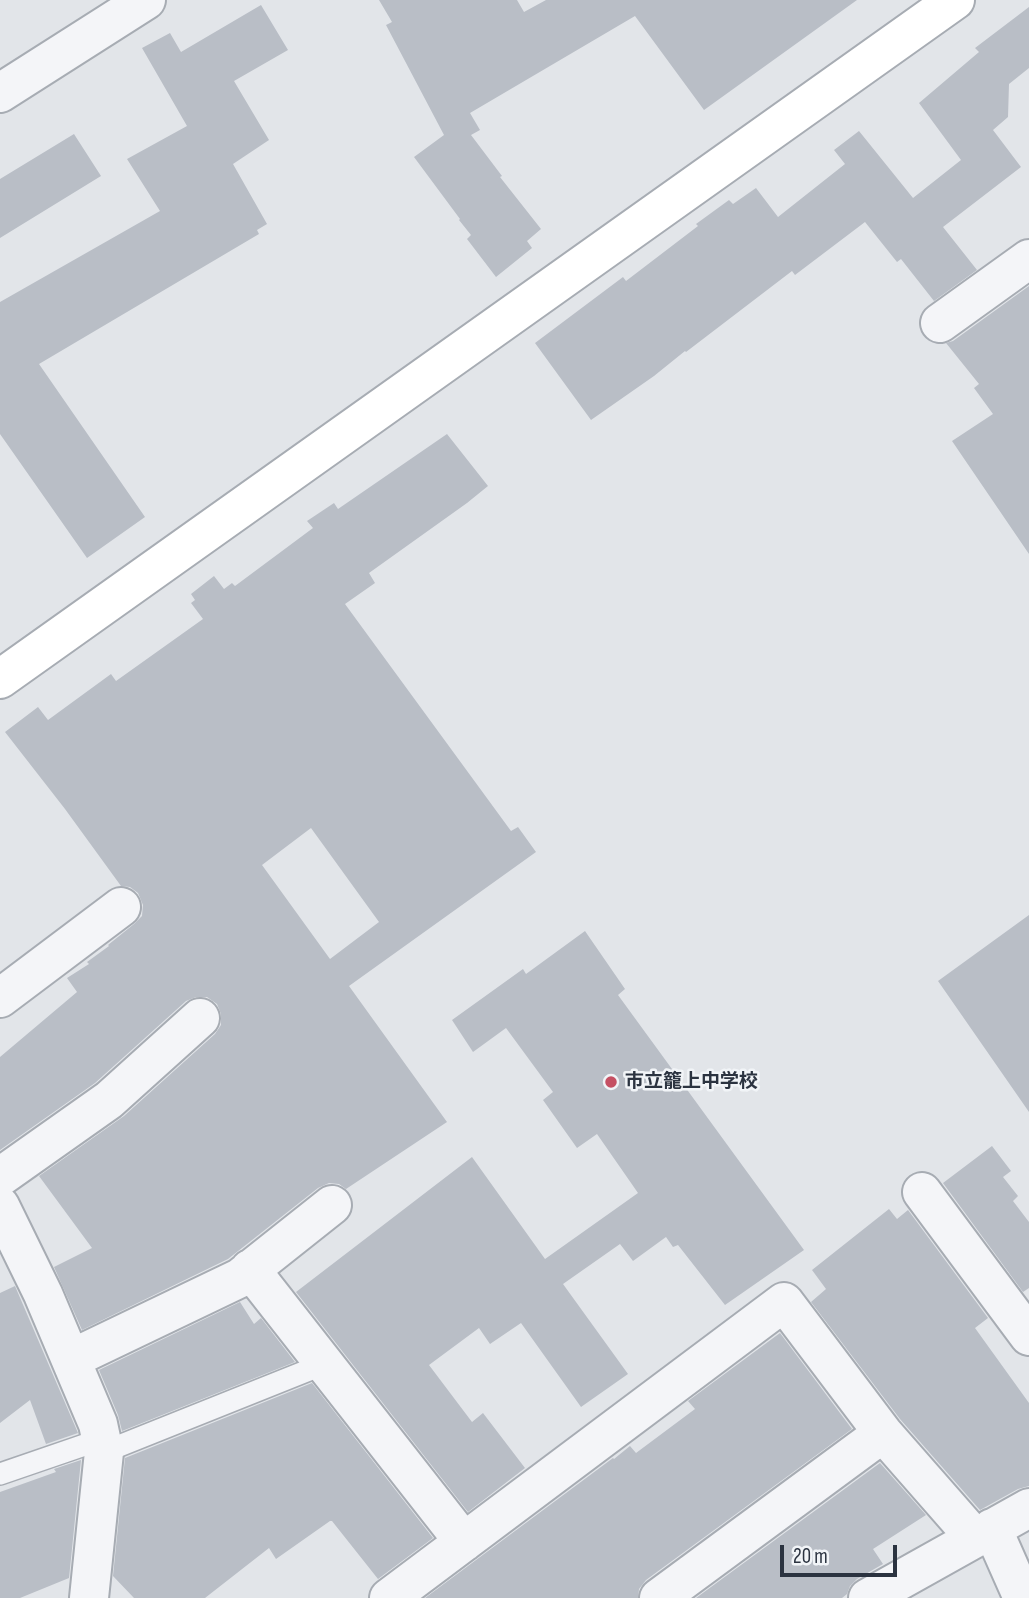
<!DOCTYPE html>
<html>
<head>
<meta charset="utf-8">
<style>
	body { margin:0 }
	#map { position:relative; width:1029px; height:1598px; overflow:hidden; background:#e2e5e9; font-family:"Sofia Sans Condensed",sans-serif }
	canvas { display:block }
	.scale { position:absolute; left:780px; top:1545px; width:117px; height:32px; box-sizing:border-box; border:4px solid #2b3340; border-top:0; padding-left:9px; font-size:21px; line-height:24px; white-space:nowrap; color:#2b3340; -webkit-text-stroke:5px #f1f4f7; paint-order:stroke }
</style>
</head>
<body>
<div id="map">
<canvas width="1029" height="1598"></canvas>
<div class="scale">20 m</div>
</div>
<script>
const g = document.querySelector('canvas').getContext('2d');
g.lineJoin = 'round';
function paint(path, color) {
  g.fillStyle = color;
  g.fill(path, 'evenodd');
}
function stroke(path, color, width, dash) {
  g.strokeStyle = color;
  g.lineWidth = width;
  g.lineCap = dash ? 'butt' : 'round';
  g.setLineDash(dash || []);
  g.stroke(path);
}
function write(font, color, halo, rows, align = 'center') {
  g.font = font + ' "Sofia Sans Condensed","Noto Sans JP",sans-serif';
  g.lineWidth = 5;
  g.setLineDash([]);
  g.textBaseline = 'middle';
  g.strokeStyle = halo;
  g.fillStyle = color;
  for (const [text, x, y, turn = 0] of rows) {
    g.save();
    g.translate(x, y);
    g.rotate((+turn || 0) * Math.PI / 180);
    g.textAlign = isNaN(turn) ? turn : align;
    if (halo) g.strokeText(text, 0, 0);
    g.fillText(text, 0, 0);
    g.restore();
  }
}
const building = new Path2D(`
	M379 0H517L524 12 546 0H857L704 110 635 16 470 113 480 130 471 135 502 176 500 177 541 229 527 241 532 248 496 277 467 239 471 235 459 220 460 219 414 157 444 135 386 25 392 22Z
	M261 5 288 50 234 81 269 140 233 164 267 224 257 230 259 234 39 364 145 517 87 558 0 434V302L160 211 127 159 187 126 142 48 170 33 181 52Z
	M1029 7V68L1009 84 1008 117 993 130 1021 167 943 227 977 270 934 301 901 259 897 262 865 222 795 275 792 271 686 352 685 351 654 376 591 420 535 343 623 277 626 281 698 226 696 224 729 200 733 204 756 188 778 217 845 164 834 150 859 131 913 198 961 160 919 103 979 52 975 48Z
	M74 134 101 176 0 238V179Z
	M1029 286V554L952 441 993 414 974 388 979 384 946 343 953 341Z
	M447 434 488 486 467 503 369 573 375 583 345 604 511 831 518 827 536 852 349 986 447 1122 346 1189 339 1184 329 1183 318 1188 228 1259 82 1330 54 1267 92 1248 39 1176 124 1116 215 1034 221 1025V1014L217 1004 207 997H196L186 1001 95 1083 0 1150V1057L77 992 67 978 89 964 87 962 109 946 108 945 134 924 142 916 143 905 138 893 130 887 121 886 65 809 5 732 38 707 48 720 111 674 116 681 203 619 191 603 195 600 191 594 214 576 224 589 232 583 235 586 313 528 307 521 334 503 338 509ZM311 828 379 922 330 959 262 865Z
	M1029 915V1112L938 981Z
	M585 931 625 989 618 995 804 1250 725 1305 678 1245 673 1247 666 1237 633 1261 620 1244 563 1284 628 1374 581 1407 521 1323 490 1344 479 1328 429 1365 472 1422 483 1413 525 1468 468 1512 296 1292 472 1157 545 1259 638 1193 597 1134 577 1148 543 1100 553 1092 506 1028 473 1052 452 1020 523 969 526 974Z
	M992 1146 1011 1171 1003 1177 1018 1196 1013 1201 1029 1222V1288L1023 1292 943 1183Z
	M889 1209 897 1219 908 1210 988 1318 975 1328 1029 1403V1486L1018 1489 980 1510 900 1419 811 1302 826 1289 812 1270Z
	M15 1286 78 1433 46 1444 30 1400 0 1423V1293Z
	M240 1302 254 1324 261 1318 295 1362 122 1431 118 1415 99 1370Z
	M780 1333 852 1429 646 1580 639 1589 638 1598H425L613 1458 614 1459 630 1446 636 1453 695 1409 688 1401Z
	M312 1383 433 1538 378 1579 332 1521H330L276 1559 269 1548 205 1598H134L113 1576 125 1458Z
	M81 1460 69 1578 20 1598H0V1492L56 1472 54 1469Z
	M880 1463 926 1515 873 1549 883 1564 857 1579 850 1586 847 1594 842 1598H696Z`);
const lane = new Path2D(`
	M104 1452 324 1364
	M0 1474 102 1439`);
const street = new Path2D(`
	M0 93 146 0
	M940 323 1029 259
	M0 998 121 907
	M0 1177 109 1100 200 1018
	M922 1192 1029 1336
	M0 1206 43 1294 98 1424 104 1452 89 1598
	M250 1269 464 1542
	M71 1359 240 1278 332 1205
	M992 1528 1023 1598
	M389 1598 784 1302 883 1433 975 1538
	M659 1598 883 1433
	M868 1598 1029 1508`);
const secondary = new Path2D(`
	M0 679 955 0`);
const markers = [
	[611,1082,7,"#c55063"]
];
const poiNames = [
	["市立籠上中学校",625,1082]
];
paint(building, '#b9bec6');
stroke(lane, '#a7acb3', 24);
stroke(street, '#a7acb3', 42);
stroke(secondary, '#a7acb3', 42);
stroke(lane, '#f4f5f8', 21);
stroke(street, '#f4f5f8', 38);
stroke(secondary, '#fff', 38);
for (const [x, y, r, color] of markers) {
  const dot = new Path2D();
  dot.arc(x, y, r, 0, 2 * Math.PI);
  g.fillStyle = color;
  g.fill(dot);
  stroke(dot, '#f1f4f7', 2.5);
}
write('bold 19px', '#2b3340', '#f1f4f7', poiNames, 'left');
</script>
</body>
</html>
